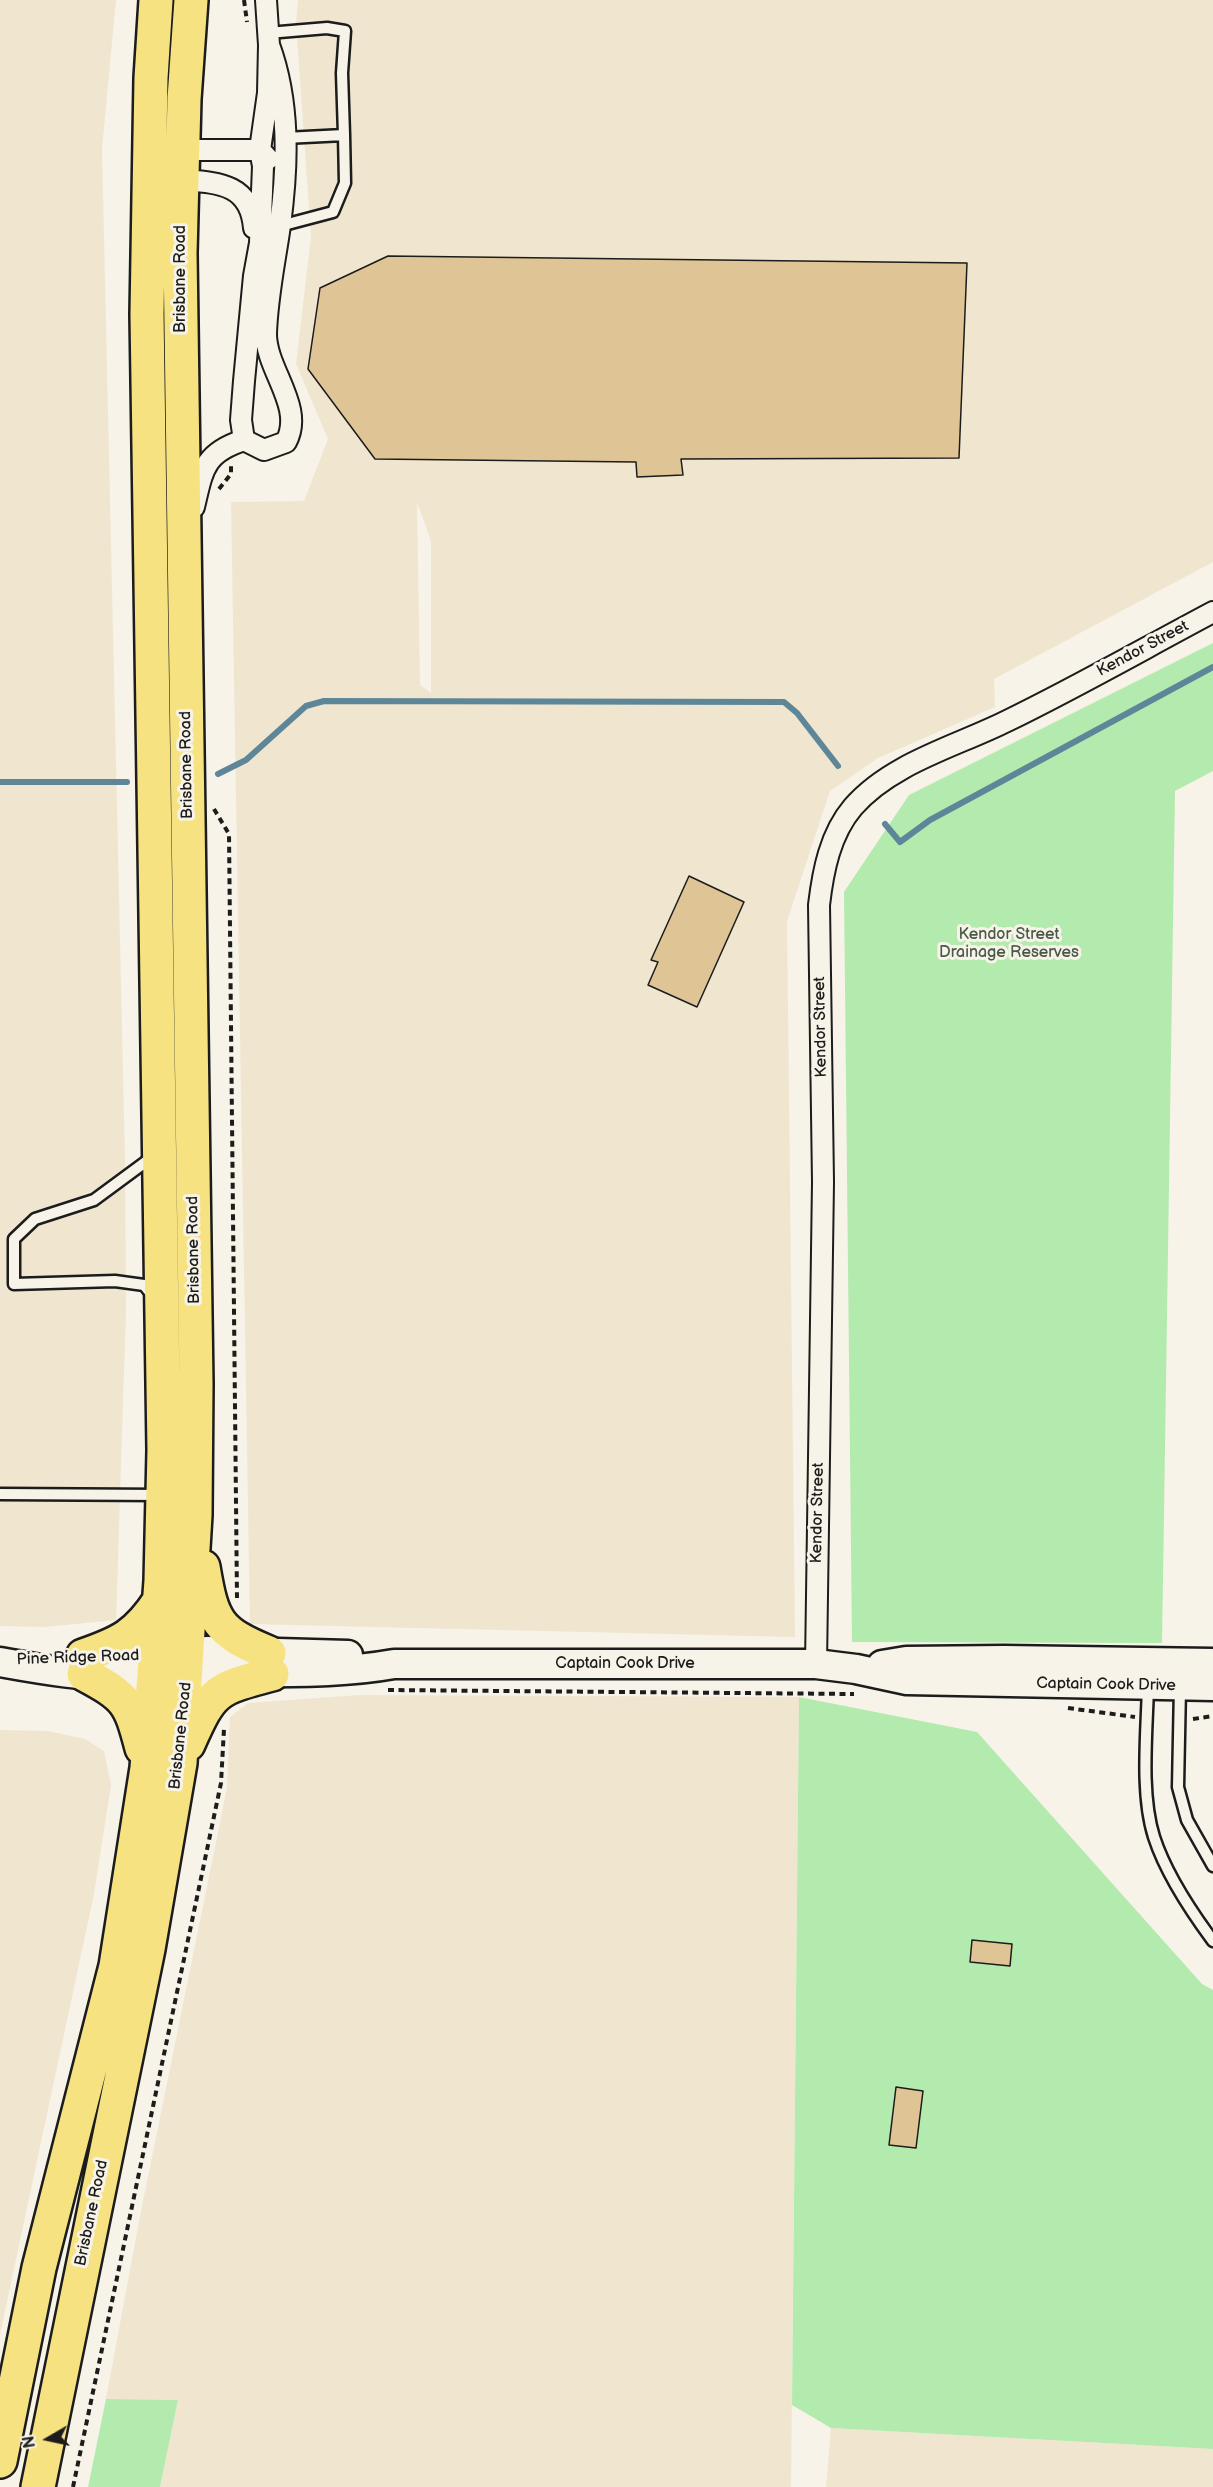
<!DOCTYPE html>
<html>
<head>
<meta charset="utf-8">
<style>
	body { margin:0 }
	#map { position:relative; width:1213px; height:2487px; overflow:hidden; background:#f7f3e8; font-family:"Balsamiq Sans",sans-serif }
	canvas { display:block }
	.north { position:absolute; left:18px; top:2409px; width:60px; height:60px; -webkit-text-stroke:4px #f7f3e8; paint-order:stroke; rotate:261deg; font-size:16px; font-weight:700; line-height:24px; text-align:center; color:#1c1c1c }
	.north::after { content:''; display:block; margin:auto; width:21px; height:27px; background:#1c1c1c; clip-path:polygon(50% 0,100% 100%,50% 72%,0 100%) }
</style>
</head>
<body>
<div id="map">
<canvas width="1213" height="2487"></canvas>
<div class="north">N</div>
</div>
<script>
const g = document.querySelector('canvas').getContext('2d');
g.lineJoin = 'round';
function paint(path, color) {
  g.fillStyle = color;
  g.fill(path, 'evenodd');
}
function stroke(path, color, width, dash) {
  g.strokeStyle = color;
  g.lineWidth = width;
  g.lineCap = dash ? 'butt' : 'round';
  g.setLineDash(dash || []);
  g.stroke(path);
}
function write(font, color, halo, rows, align = 'center') {
  g.font = font + ' "Balsamiq Sans",sans-serif';
  g.lineWidth = 6;
  g.setLineDash([]);
  g.textBaseline = 'middle';
  g.strokeStyle = halo;
  g.fillStyle = color;
  for (const [text, x, y, turn = 0] of rows) {
    g.save();
    g.translate(x, y);
    g.rotate((+turn || 0) * Math.PI / 180);
    g.textAlign = isNaN(turn) ? turn : align;
    if (halo) g.strokeText(text, 0, 0);
    g.fillText(text, 0, 0);
    g.restore();
  }
}
const built = new Path2D(`
	M0 0H116L102 149 125 1160 126 1310 116 1620 45 1627 0 1626Z
	M298 0H1213V562L994 679 995 707 878 758 830 791 787 921 795 1637 250 1624 231 502 304 501 328 439 296 364 311 237 296 22ZM417 502 431 541V693L420 685Z
	M359 1695 799 1697 791 2487H160L178 2400 106 2399 140 2216 227 1788 230 1717 248 1703Z
	M0 1730 48 1731 85 1739 104 1751 111 1785 94 1894 0 2334Z
	M831 2428 1213 2449V2487H826Z`);
const green = new Path2D(`
	M1213 643V771L1175 791 1162 1643 852 1642 844 892 909 795Z
	M799 1697 977 1732 1202 1984 1213 1990V2449L831 2428 792 2405Z
	M106 2399 178 2400 160 2487H88Z`);
const stream = new Path2D(`
	M218 774 246 760 306 706 324 701 784 702 797 713 838 766
	M0 782H127
	M885 824 900 842 930 820 1213 667`);
const building = new Path2D(`
	M388 256 967 263 959 458 681 459 683 475 637 477 636 462 375 459 308 369 320 288Z
	M689 876 744 902 697 1007 648 985 658 962 651 960Z
	M972 1940 1012 1944 1010 1966 970 1962Z
	M896 2087 923 2091 916 2148 889 2145Z`);
const path = new Path2D(`
	M244 0 247 22
	M219 489 231 474V464
	M214 809 229 834 237 1598
	M388 1690 854 1694
	M1068 1708 1135 1717
	M1193 1719 1213 1716
	M73 2487 221 1783 224 1729`);
const lane = new Path2D(`
	M268 33 327 28 345 31 342 73 344 135 285 138
	M280 226 333 212 345 183 344 135
	M153 1296 144 1285 115 1281 14 1284V1239L35 1219 94 1200 155 1155
	M0 1494 161 1495
	M1148 1685C1147 1731 1140 1793 1154 1837 1166 1874 1190 1910 1213 1941
	M1180 1687 1178 1787 1187 1820 1213 1866`);
const street = new Path2D(`
	M173 150H260L268 159
	M172 179C211 183 250 179 254 228
	M244 440 241 420 244 381 254 276 260 243 263 166 260 150 268 93 269 45 266 0
	M194 507C203 469 204 453 244 440L264 450 286 442C305 407 266 370 266 334 267 297 275 261 280 225 288 165 290 102 269 45
	M816 1664 823 1182 819 905C823 871 830 834 853 807 891 763 957 746 1007 721 1077 687 1145 648 1213 612`);
const secondary = new Path2D(`
	M88 1656H131L208 1651 348 1655
	M0 1662C44 1670 87 1677 132 1677 158 1677 184 1674 210 1673 273 1671 332 1675 394 1664H816L856 1669 907 1680 1213 1686
	M882 1665 906 1661 1004 1660 1213 1663`);
const highway = new Path2D(`
	M203 1567C212 1621 217 1632 269 1653
	M83 1656C121 1643 137 1635 160 1600
	M84 1674C127 1697 130 1702 142 1748
	M188 1744C212 1690 215 1689 272 1674
	M0 2461 39 2268 116 1966 147 1768 161 1581 164 1450 147 314 151 78 156 0
	M38 2487 148 1949 180 1763 195 1515 196 1383 180 253 184 99 191 0`);
const streetNames = [
	["Brisbane Road",181,279,-90],
	["Kendor Street",1143,649,-28],
	["Brisbane Road",187,765,-91],
	["Kendor Street",821,1027,-91],
	["Brisbane Road",194,1250,-91],
	["Kendor Street",818,1513,-89],
	["Pine Ridge Road",78,1658,-2],
	["Captain Cook Drive",625,1664],
	["Captain Cook Drive",1106,1685,1],
	["Brisbane Road",181,1736,-84],
	["Brisbane Road",92,2213,-78]
];
const parkNames = [
	["Kendor Street",1009,935],
	["Drainage Reserves",1009,953]
];
paint(built, '#f0e5cf');
paint(green, '#b3eaae');
stroke(stream, '#5d8798', 6);
paint(building, '#dfc595');
stroke(building, '#1c1c1c', 1.5);
stroke(lane, '#1c1c1c', 15);
stroke(street, '#1c1c1c', 24);
stroke(secondary, '#1c1c1c', 33);
stroke(highway, '#1c1c1c', 38);
stroke(path, '#1c1c1c', 4, [6, 4.5]);
stroke(lane, '#f7f3e8', 10);
stroke(street, '#f7f3e8', 20);
stroke(secondary, '#f7f3e8', 28);
stroke(highway, '#f7e281', 33);
write('16px', '#1c1c1c', '#f7f3e8', streetNames);
write('16px', '#495a48', '#f7f3e8', parkNames);
</script>
</body>
</html>
